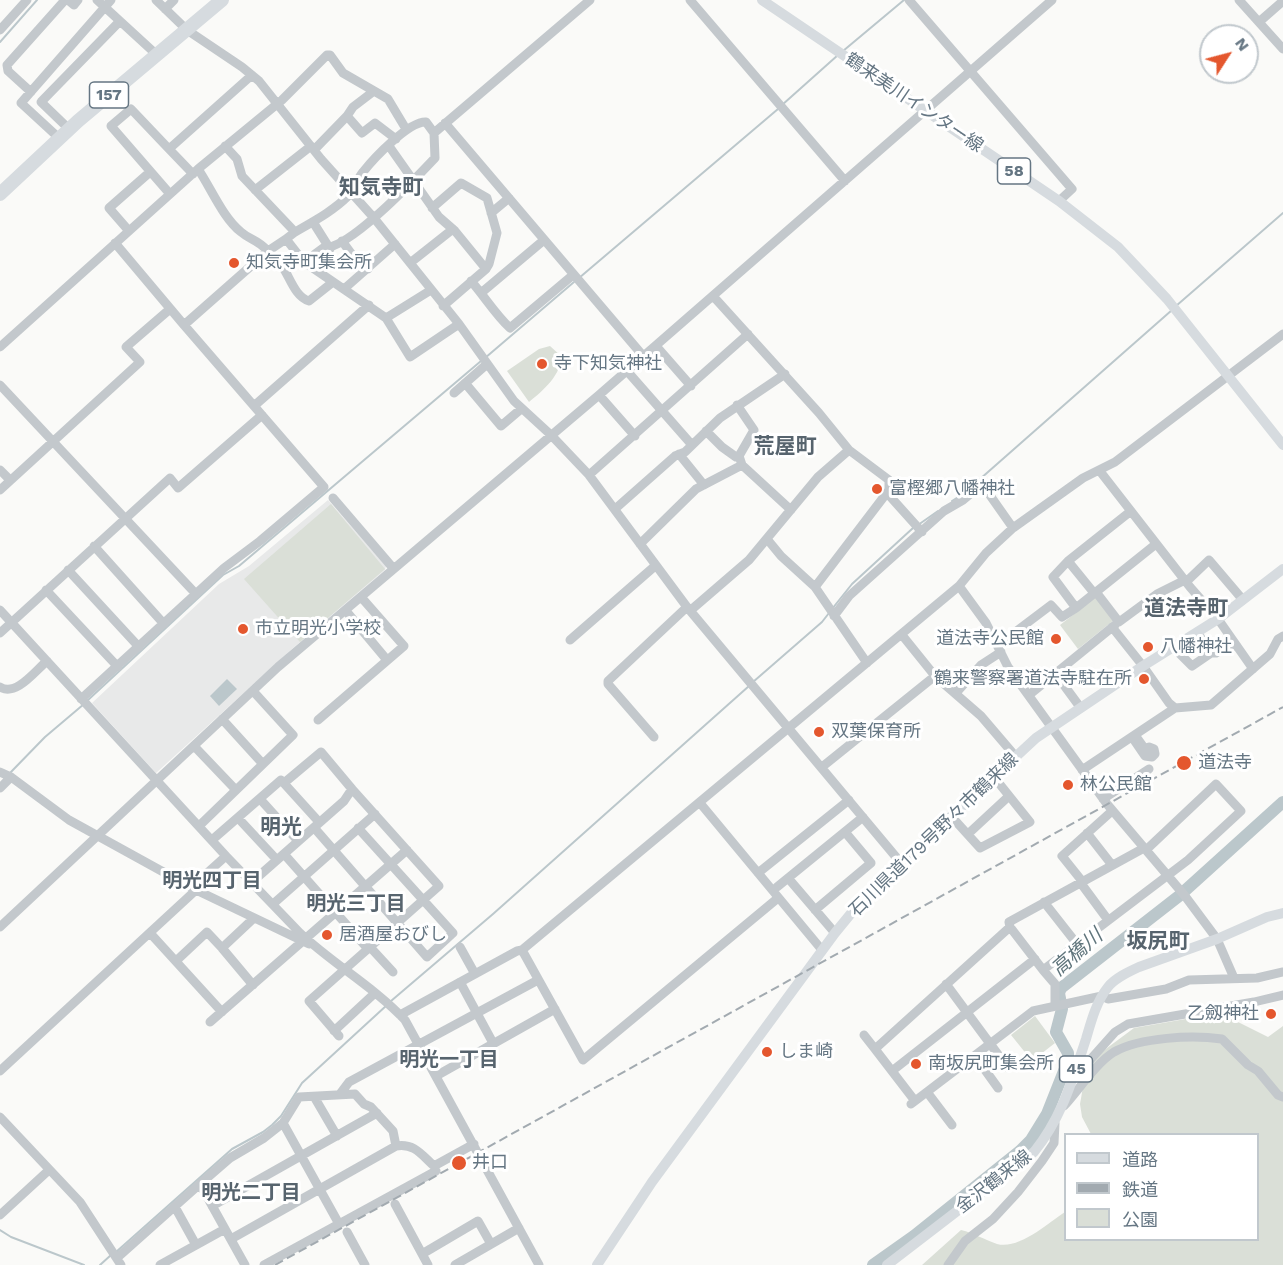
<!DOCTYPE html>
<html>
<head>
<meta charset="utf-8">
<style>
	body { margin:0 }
	#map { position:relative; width:1283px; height:1265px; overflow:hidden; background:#fafaf8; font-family:"Work Sans","Noto Sans JP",sans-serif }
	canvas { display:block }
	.legend { position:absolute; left:1064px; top:1133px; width:195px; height:108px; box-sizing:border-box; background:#fff; border:2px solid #c1c8cd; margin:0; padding:8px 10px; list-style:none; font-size:18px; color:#657683 }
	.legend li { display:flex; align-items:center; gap:12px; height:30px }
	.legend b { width:30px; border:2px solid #c1c8cd }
	.north { position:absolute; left:1199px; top:24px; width:60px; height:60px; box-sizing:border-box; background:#fff; border:2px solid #c1c8cd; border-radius:50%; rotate:54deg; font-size:16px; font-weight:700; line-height:24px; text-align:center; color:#657683 }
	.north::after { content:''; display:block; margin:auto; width:21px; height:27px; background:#e4572e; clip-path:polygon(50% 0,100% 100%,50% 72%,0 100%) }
</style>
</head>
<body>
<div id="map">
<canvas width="1283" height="1265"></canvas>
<ul class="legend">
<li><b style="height:8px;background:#d6dbdf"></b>道路</li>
<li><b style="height:8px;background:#a2aab0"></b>鉄道</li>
<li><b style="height:16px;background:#dadfd7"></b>公園</li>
</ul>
<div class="north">N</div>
</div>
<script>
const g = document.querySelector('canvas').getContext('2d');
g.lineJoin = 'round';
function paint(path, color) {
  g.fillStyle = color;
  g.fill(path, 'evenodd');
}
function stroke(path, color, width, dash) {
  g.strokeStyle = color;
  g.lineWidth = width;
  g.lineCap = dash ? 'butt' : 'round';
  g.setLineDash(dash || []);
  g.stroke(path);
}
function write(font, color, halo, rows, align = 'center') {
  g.font = font + ' "Work Sans","Noto Sans JP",sans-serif';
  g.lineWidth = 6;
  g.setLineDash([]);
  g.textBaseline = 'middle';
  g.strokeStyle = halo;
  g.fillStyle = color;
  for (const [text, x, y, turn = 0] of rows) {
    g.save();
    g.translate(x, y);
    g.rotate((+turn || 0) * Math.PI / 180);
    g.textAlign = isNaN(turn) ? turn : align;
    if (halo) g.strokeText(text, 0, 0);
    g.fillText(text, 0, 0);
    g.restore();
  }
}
const built = new Path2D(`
	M328 500 386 566 385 570 293 648 156 773 92 703 219 584 249 566Z`);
const green = new Path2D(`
	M550 346 561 356C562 374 543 391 529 402L507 371 539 349Z
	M331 504 385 569 300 642 244 579Z
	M1096 597 1114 620 1078 649 1060 625Z
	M1220 1013 1268 1037 1283 1026V1265H922L961 1230C974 1233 985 1240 997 1244 1019 1250 1048 1223 1065 1212L1066 1240H1258V1134H1091L1082 1117 1080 1104 1086 1070 1099 1054 1134 1028Z
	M1035 1016 1055 1043 1032 1061 1011 1035Z`);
const water = new Path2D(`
	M227 679 237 689 219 706 210 696Z`);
const stream = new Path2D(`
	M0 42 37 0
	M843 51 904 0
	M782 105 838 55
	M579 278 778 109
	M1176 306 1283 213
	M485 358 574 282
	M952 501 963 494 1172 310
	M918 525 938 511
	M832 609 852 584 913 528
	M753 682 822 622 829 613
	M88 700 223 575 239 566 481 361
	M9 774 45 737 84 704
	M391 1001 493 914 749 686
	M0 1230 11 1237 84 1265
	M116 1252 232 1149 263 1132 272 1125 281 1116 302 1083 387 1005
	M100 1265 111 1255`);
const river = new Path2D(`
	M873 1265 914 1236 1020 1151 1031 1140 1047 1114 1068 1061V1053L1056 1032 1062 1009 1059 993 1061 988 1179 896 1283 802`);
const minor = new Path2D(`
	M68 0 74 5 78 0
	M97 0 157 55
	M156 0 187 30 242 67 259 81 321 159 374 218 459 324 514 401 551 435 589 475 687 607 901 863
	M690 0 845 181
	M909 0 1072 189 1059 201
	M1239 0 1283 49
	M165 9 174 0
	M1259 22 1283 1
	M0 30 27 0
	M31 92 8 71 7 65 65 0
	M347 116 362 133 375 123 396 139
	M445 123 644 357
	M69 129 41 102 120 21
	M59 138 21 103 111 0
	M225 146 237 159 242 176 295 232 286 239 304 262 386 318 431 290
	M389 146 439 217 455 231 486 269 443 306
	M169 149 131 109 111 126 170 194
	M314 150 347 116 353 107 374 91
	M198 169C211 188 223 218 241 232 250 240 257 239 268 251L286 239
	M193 174 169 149 252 75
	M255 190 311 146
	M432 208 461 183 487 198 497 233 489 264 486 269
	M491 213 509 198
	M313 222 330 249
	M129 231 109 208 150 172
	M295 232C314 221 333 211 348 196 355 189 357 179 363 172 374 158 409 121 426 122L434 133
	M342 241 353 256 368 269
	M115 243 184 325 268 251C272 255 279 260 282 266 290 277 295 297 309 301L333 282
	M304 262 323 248C349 250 417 177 435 158L434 133 590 0
	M410 263 453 229
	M471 281C485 297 495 314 510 328L573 275
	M344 289 395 244
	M481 293 544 240
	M713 296 819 413 849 450 889 480V490L815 587
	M386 318 410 357 459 324
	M656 346 691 386
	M0 347 198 169 282 100 327 55H330L343 73 388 99 406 129
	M627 371 692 445
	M465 383 501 426 521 409
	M0 385 196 594
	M454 393 487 364
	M599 395 635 436
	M737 405 754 430 739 456 742 465
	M254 406 369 305
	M706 431 722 447 736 457 739 456
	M679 454 704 485
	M0 470 10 480
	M1099 470 1190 587 1218 619 1253 669
	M589 475 748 334
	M0 490 140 362 126 347 170 309
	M887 493 922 532
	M333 498 393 568
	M615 509 675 456 685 452 720 418 785 374
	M1131 511 1068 561 1053 577 1076 608 1156 544
	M767 539 781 556 815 587 867 663
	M640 544 696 489 742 465 791 510
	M94 546 164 624
	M1068 561 1094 593
	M68 570 139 647
	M959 586 986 553 1013 528 1083 478 1115 462 1283 334
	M46 590 118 667
	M1096 592 1119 622 1157 594 1183 581 1186 582 1209 560 1243 600
	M0 610 226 856 300 933C333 964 374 987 405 1020L539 1265
	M691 610 749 560 818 477 849 450
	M346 611 387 660
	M834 616 849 596 944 511 963 500 982 484 1013 528
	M1112 627 1143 666 1169 703 1175 708 1211 705 1270 654 1278 639 1283 636
	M1197 632 1211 653
	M0 633 170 478 178 488 262 415
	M902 635 935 676 981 716 1016 757
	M570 640 655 566
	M998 645 1051 605 1062 617 1076 608
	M1173 647 1192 666 1211 653H1216L1223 648 1237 646
	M1055 673 1080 707
	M0 687C16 697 35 671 47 661
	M956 693 981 665 1001 652
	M1029 695 1115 625
	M81 699 224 568 260 541 324 487 184 325
	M222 719 262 763
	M318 720 404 646 361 597
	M654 737 608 684V681L687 607
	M1132 737 1145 756 1152 757 1155 754 1154 749 1149 747 1145 749 1135 735
	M194 746 235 789
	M822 767 935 676
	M1082 770 1175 708
	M0 772 11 777 69 820 98 836 196 890 309 944
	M0 788 11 777
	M260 799 298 841
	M1103 799 1149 769
	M700 803 822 950
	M951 816 980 848 1030 822 994 777
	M238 818 277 860
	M199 826 293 735 253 691
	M317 831 427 957 453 933 358 828
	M1087 833 1112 865
	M968 834 1009 796
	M212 840 281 780 319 822
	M284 854 368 949
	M758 873 849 800
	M788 878 835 933
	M1082 881 1062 856 1112 811
	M252 882 344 801 352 789 321 752 284 783
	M1080 882 1108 920
	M196 883 226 856
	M777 887 863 817
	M1044 902 1077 944
	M273 904 375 814
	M815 910 871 863 845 832
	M0 927 278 667 599 395 1052 0
	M1010 927 1043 970 1188 860 1241 811 1216 784 1146 850
	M150 933 222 1012
	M370 947 393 972
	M460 947 475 974
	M222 948 253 985
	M522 950 583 1060 778 898
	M176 961 207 932 222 948 254 918
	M1043 970 1055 984V1005
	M460 982 493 1043
	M946 984 1008 1068
	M400 1015 517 951 522 950 959 586 986 623 1008 667 1107 804 1185 896 1217 939 1234 978
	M210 1022 407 850
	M334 1031 375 993
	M864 1035 875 1049
	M339 1036 309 1001 439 886 352 789
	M975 1056 998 1088
	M1076 1067 1090 1060 1115 1032 1128 1024 1254 1002 1283 995
	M0 1071 196 890
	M892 1071 1035 959
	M436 1076 555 1009
	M927 1092 952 1125
	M340 1094 349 1082 538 980
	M319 1096 316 1100 337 1136
	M915 1101 1033 1011 1102 996 1108 999 1166 989 1189 980 1257 978 1283 972
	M911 1104 915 1101 875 1049 1010 927 1009 922 1144 848
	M1064 1106C1078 1091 1096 1063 1114 1052 1141 1037 1192 1035 1222 1039L1248 1065 1258 1071 1278 1095 1283 1097
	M0 1117 80 1202 121 1265
	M200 1184 230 1158 264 1138 283 1123
	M395 1204 428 1265
	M212 1206 377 1113
	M175 1207 196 1245
	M0 1215 49 1170
	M339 1224 283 1123 299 1097 355 1094 364 1104 371 1107 393 1131 396 1146
	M347 1232 365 1265
	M231 1239 396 1146C414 1143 421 1154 434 1166
	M422 1254 478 1221 491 1244
	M117 1258 200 1184 245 1265
	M160 1265 225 1229
	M264 1265 436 1171 434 1166 474 1144
	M455 1265 519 1228
	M948 1265 965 1241 993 1219 1018 1192 1042 1161 1054 1143 1055 1123`);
const major = new Path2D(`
	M762 0 1059 201 1118 247 1167 299 1283 445
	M597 1265 652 1182 835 933 853 911 901 863 1036 738 1143 666 1218 619 1283 569
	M887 1265 1034 1152C1062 1117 1072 1081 1086 1039 1091 1022 1096 1002 1108 987 1115 978 1128 972 1139 967L1217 939 1267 917 1283 913`);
const highway = new Path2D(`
	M0 194 78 121 222 0`);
const rail = new Path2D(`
	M275 1265 1283 707`);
const markers = [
	[234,263,6,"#e4572e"],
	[542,364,6,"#e4572e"],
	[877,489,6,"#e4572e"],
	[243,629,6,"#e4572e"],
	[1056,639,6,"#e4572e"],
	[1148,647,6,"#e4572e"],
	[1144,679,6,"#e4572e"],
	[819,732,6,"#e4572e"],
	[1184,763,8,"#e4572e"],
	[1068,785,6,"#e4572e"],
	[327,935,6,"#e4572e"],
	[1271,1014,6,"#e4572e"],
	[767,1052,6,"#e4572e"],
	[916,1064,6,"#e4572e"],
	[459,1163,8,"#e4572e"]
];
const shields = [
	[109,95,39],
	[1014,171,33],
	[1076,1069,33]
];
const shieldNames = [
	["157",109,95],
	["58",1014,171],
	["45",1076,1069]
];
const streetNames = [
	["鶴来美川インター線",914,103,34],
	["石川県道179号野々市鶴来線",934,835,-44],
	["金沢鶴来線",994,1182,-38]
];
const poiNames = [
	["知気寺町集会所",246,263],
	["寺下知気神社",554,364],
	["富樫郷八幡神社",889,489],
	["市立明光小学校",255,629],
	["道法寺公民館",1044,639,"right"],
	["八幡神社",1160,647],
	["鶴来警察署道法寺駐在所",1132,679,"right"],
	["双葉保育所",831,732],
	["道法寺",1198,763],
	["林公民館",1080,785],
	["居酒屋おびし",339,935],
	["乙劔神社",1259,1014,"right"],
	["しま崎",779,1052],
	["南坂尻町集会所",928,1064],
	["井口",472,1163]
];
const neighbourhoodNames = [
	["明光四丁目",212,881],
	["明光三丁目",356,904],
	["明光一丁目",449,1060],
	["明光二丁目",251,1193]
];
const waterNames = [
	["高橋川",1077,953,-41]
];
const quarterNames = [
	["知気寺町",381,188],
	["荒屋町",785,447],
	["道法寺町",1186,609],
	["明光",281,828],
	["坂尻町",1158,942]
];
paint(built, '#e8e9e9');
paint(green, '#dadfd7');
paint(water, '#bbc7cb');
stroke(stream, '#bbc7cb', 2);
stroke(river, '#bbc7cb', 12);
stroke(minor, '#c3c8cc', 9);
stroke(major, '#d6dbdf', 10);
stroke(highway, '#d6dbdf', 14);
stroke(rail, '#a2aab0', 2, [9, 4.5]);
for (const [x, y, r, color] of markers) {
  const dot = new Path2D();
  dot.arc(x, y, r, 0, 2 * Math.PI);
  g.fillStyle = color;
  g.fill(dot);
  stroke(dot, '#fff', 2);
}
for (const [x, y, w] of shields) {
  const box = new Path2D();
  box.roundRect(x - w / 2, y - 13, w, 26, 4.5);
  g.fillStyle = '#fff';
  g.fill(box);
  stroke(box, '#657683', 1.5);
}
write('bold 16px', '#657683', null, shieldNames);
write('18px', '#657683', '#fff', streetNames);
write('18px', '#657683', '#fff', poiNames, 'left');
write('bold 20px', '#57646e', '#fff', neighbourhoodNames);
write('italic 20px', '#60757c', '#fff', waterNames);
write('bold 21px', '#57646e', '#fff', quarterNames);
</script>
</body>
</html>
